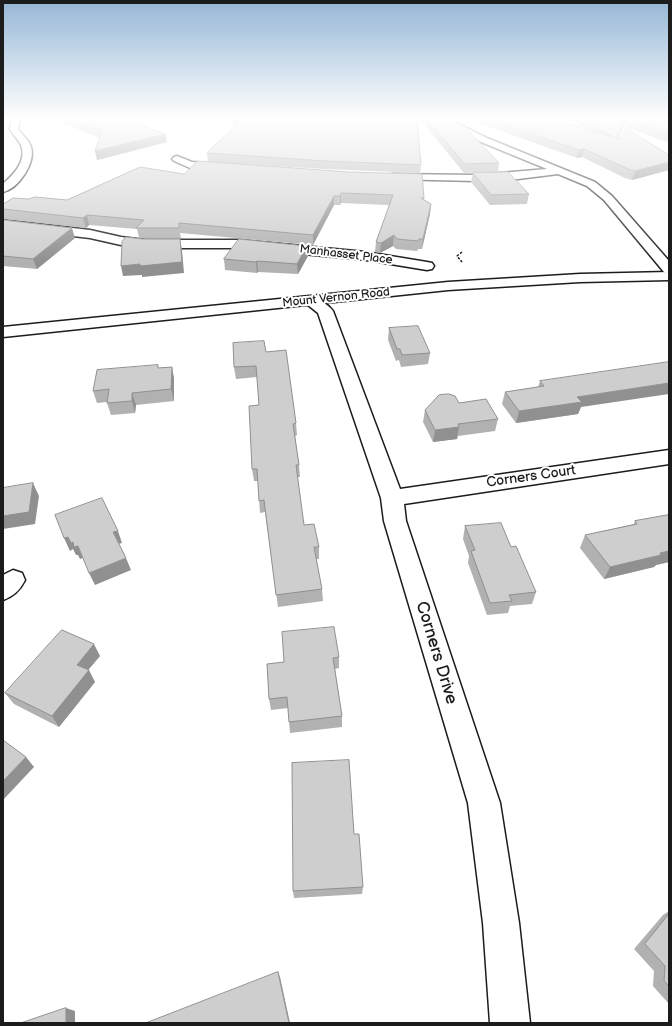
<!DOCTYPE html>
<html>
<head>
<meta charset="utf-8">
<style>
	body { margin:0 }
	#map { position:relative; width:672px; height:1026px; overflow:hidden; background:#fff; font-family:"Balsamiq Sans",sans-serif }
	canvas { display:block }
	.frame { position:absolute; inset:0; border:4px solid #1c1c1c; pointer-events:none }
</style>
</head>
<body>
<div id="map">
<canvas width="672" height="1026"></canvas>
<div class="frame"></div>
</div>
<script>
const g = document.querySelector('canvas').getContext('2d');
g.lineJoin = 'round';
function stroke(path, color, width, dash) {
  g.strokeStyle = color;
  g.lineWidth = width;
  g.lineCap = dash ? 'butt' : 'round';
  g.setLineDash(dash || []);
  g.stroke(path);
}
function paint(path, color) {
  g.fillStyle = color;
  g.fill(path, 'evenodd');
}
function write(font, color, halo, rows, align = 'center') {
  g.font = font + ' "Balsamiq Sans",sans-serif';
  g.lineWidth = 4;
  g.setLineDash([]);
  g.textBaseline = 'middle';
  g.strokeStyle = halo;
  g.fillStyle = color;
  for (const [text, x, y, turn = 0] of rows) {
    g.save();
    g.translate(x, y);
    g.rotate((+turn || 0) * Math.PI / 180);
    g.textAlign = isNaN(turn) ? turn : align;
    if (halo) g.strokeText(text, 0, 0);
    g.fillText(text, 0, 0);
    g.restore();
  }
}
const path = new Path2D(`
	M462 252 457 256 462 262`);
const minor = new Path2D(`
	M12 118H20L18 129C22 135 29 140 31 147 36 163 18 189 3 192V184C14 174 27 161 21 145 18 139 13 135 10 129Z
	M436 118H447L487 138 595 182 612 196 669 261V273L664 272 604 200 587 186 558 174 518 179 476 181 389 179 388 177 389 175 393 174 476 175 547 169 481 142Z
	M177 156 192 162 223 164 228 167 223 170 190 168 174 161 172 159 174 157Z
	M3 220 90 230 121 237 145 240H240L366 252 427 262 432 263 434 266 432 269 427 270 366 260 240 248H145L121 245 90 238 3 228Z
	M310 297C318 299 328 304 333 311L400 489 669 450V464L404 504 406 521 500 803 519 923 530 1023H490L483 923 468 803 384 521 381 498 318 313 303 301 305 298Z
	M13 570 22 573 25 580C20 590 14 596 3 600V575Z`);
const secondary = new Path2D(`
	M669 272V280L580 282 448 290 3 337V327L448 282 580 274Z`);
const wall = new Path2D(`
	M51 118H121L167 142 97 160 95 151 100 138Z
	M232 118 421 165 420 173 325 169 208 162 207 153 237 125 233 126Z
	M419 118H448L499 163 498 172 464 173Z
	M479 118H547L587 130 570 118H653L669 123V143L624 126 618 139 669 155V170L632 180 625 178 582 157 577 158 479 123Z
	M653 118H669V123Z
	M473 173 529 194 527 204 490 205 471 182Z
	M184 174 424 198V200L431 204 430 214 422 249H418L417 251 396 249 393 246 380 253 375 252 376 242 389 205 341 203 340 205H334L313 245 180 233 181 238H139L137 229 89 225 86 228 3 219V204L28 199 67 200Z
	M3 220 75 238 37 269 3 266Z
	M307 246 308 256 298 274 258 272 257 273 225 270 224 259Z
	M389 328 430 353 428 364 401 367 399 360 396 361 388 340Z
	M266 352 296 423 297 435 295 436 299 465 300 477H297L304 525 319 547V559H316L322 589 323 601 278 607 265 512 260 513 258 481H254L252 469 259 405 257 377 236 379 234 367Z
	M172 367 174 379V401L136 405 135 413 111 415 107 403V402L97 403 93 391 159 368Z
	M540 381 581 407 578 414 516 423 502 404 505 392 538 387Z
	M459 403 498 419 495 431 458 436 457 439 433 442 423 422 425 410Z
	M669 515V562L656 565 654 567 604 579 580 548 585 535 634 524 635 521Z
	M465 526 511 547 536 592 532 604 510 606 508 613 487 615 468 563 469 556 463 539Z
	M100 656 88 670 95 682 59 727 14 704 5 693Z
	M339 657V668L335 669 342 716V727L290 733 288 708 271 710 269 699 267 664Z
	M354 834 363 887 362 894 294 898 293 891Z
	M669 911V1004L653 986 654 971 634 949 663 915Z`);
const shadedWall = new Path2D(`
	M232 118H249V122L233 126Z
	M626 118 624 126 614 147 616 138Z
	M166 134 167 142 97 160 95 151Z
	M584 149 582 157 577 158 579 150Z
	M669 162V170L632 180 635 171Z
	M341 193V203L340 205V196Z
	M334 196V205L313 245V235Z
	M431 204 430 214 422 249 423 239Z
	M87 215 89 225 86 228 83 218Z
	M72 228 75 238 37 269 33 259Z
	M394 235 393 246 380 253 381 243Z
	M180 239 182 250 184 273 142 277V275L123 276 121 266 140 264Z
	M307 246 308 256 298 274 297 264Z
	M257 261 258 272 257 273 256 262Z
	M172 367 174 379V401L171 389Z
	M669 383V394L581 407 578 414 516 423 519 411 577 397Z
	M132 393 136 405 135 413 132 401Z
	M459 427 457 439 433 442 435 430Z
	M33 483 39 496 35 524 3 529V516Z
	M118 531 122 543 118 544 113 532Z
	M68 537 73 542 78 546 83 558 80 559 78 555H76L73 549 70 551 64 538Z
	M669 551V562L656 565 654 567 604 579 610 567Z
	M126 558 131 570 95 585 89 573Z
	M94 644 100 656 83 676 77 665Z
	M89 670 95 682 59 727 52 716Z
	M26 757 34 767 3 800V781Z
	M278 972 280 977 290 1023H289Z
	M66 1008 75 1011V1023H66Z`);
const building = new Path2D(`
	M68 118H121L166 134 95 151 102 131Z
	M244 118H417L421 165 325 161 207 153Z
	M426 118H448L464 126 499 163 465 164Z
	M487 118H547L613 137 583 118H653L669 123V134L626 118 616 138 620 139 626 128 669 155V162L635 171 628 169 584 149 579 150Z
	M198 161 349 172 422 174 424 198H421L431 204 423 239H419L418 241 397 239 394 235 381 243 376 242 393 195 341 193 340 196H334L313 235 179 223V228H136L144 220 87 215 83 218 3 209V204L13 198 28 199 35 197 67 200 140 167 184 174Z
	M508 172 529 194 491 195 473 173Z
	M3 220 72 228 33 259 3 256Z
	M126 237 143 239H180L182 262 140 266V264L121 266 122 242Z
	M239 239 307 246 297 264 257 261 256 262 224 259Z
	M418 326 430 353 402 355 400 349H397L389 328Z
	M264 341 266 352 286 350 296 423 293 424 299 465H296L304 525 314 524 319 547H314L322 589 276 595 264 500 259 501 257 469H252L249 406 259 405 256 366 234 367 233 343Z
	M669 362V383L577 397 582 402 519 411 505 392 544 386 540 381Z
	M158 365V368L172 367 171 389 132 393V401L107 403 109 389 93 391 97 370Z
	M449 394 455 396 459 403 486 399 498 419 458 424 459 427 435 430 425 410 439 395Z
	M33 483 29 512 3 516V488Z
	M102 498 118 531 113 532 126 558 89 573 78 546 74 547 73 542 71 543 68 537 64 538 55 515Z
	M669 515V551L660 553 661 555 610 567 585 535 637 524 635 521Z
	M501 523 511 547 516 546 536 592 509 595 512 601 490 603 471 551 475 550 465 526Z
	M334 627 339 657 333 658 342 716 289 722 287 697 269 699 267 664 284 662 282 632Z
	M62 630 94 644 77 665 89 670 52 716 5 693Z
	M3 740 26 757 3 781Z
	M349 760 354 834H359L363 887 293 891 292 763Z
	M669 914V986L664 981 665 966 645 944Z
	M278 972 289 1023H146Z
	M66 1008V1023H21Z`);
const farStreetnames = [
	["Manhasset Place",346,255,7],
	["Mount Vernon Road",336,298,-6]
];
const streetNames = [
	["Corners Court",531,477,-8]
];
const nearStreetnames = [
	["Corners Drive",436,653,73]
];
stroke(minor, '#1c1c1c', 3);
stroke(secondary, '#1c1c1c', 3);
stroke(path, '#1c1c1c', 1.5, [2.5, 1.5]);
paint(minor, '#fff');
paint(secondary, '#fff');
paint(wall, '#b1b1b1');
paint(shadedWall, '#909090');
paint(building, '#cecece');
stroke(building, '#909090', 1);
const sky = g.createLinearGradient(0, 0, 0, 262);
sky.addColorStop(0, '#95b6d5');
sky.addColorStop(0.45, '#fff');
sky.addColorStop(1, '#ffffff00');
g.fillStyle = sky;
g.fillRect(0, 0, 672, 262);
write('12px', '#1c1c1c', '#fff', farStreetnames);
write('14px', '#1c1c1c', '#fff', streetNames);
write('17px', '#1c1c1c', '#fff', nearStreetnames);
</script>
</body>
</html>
